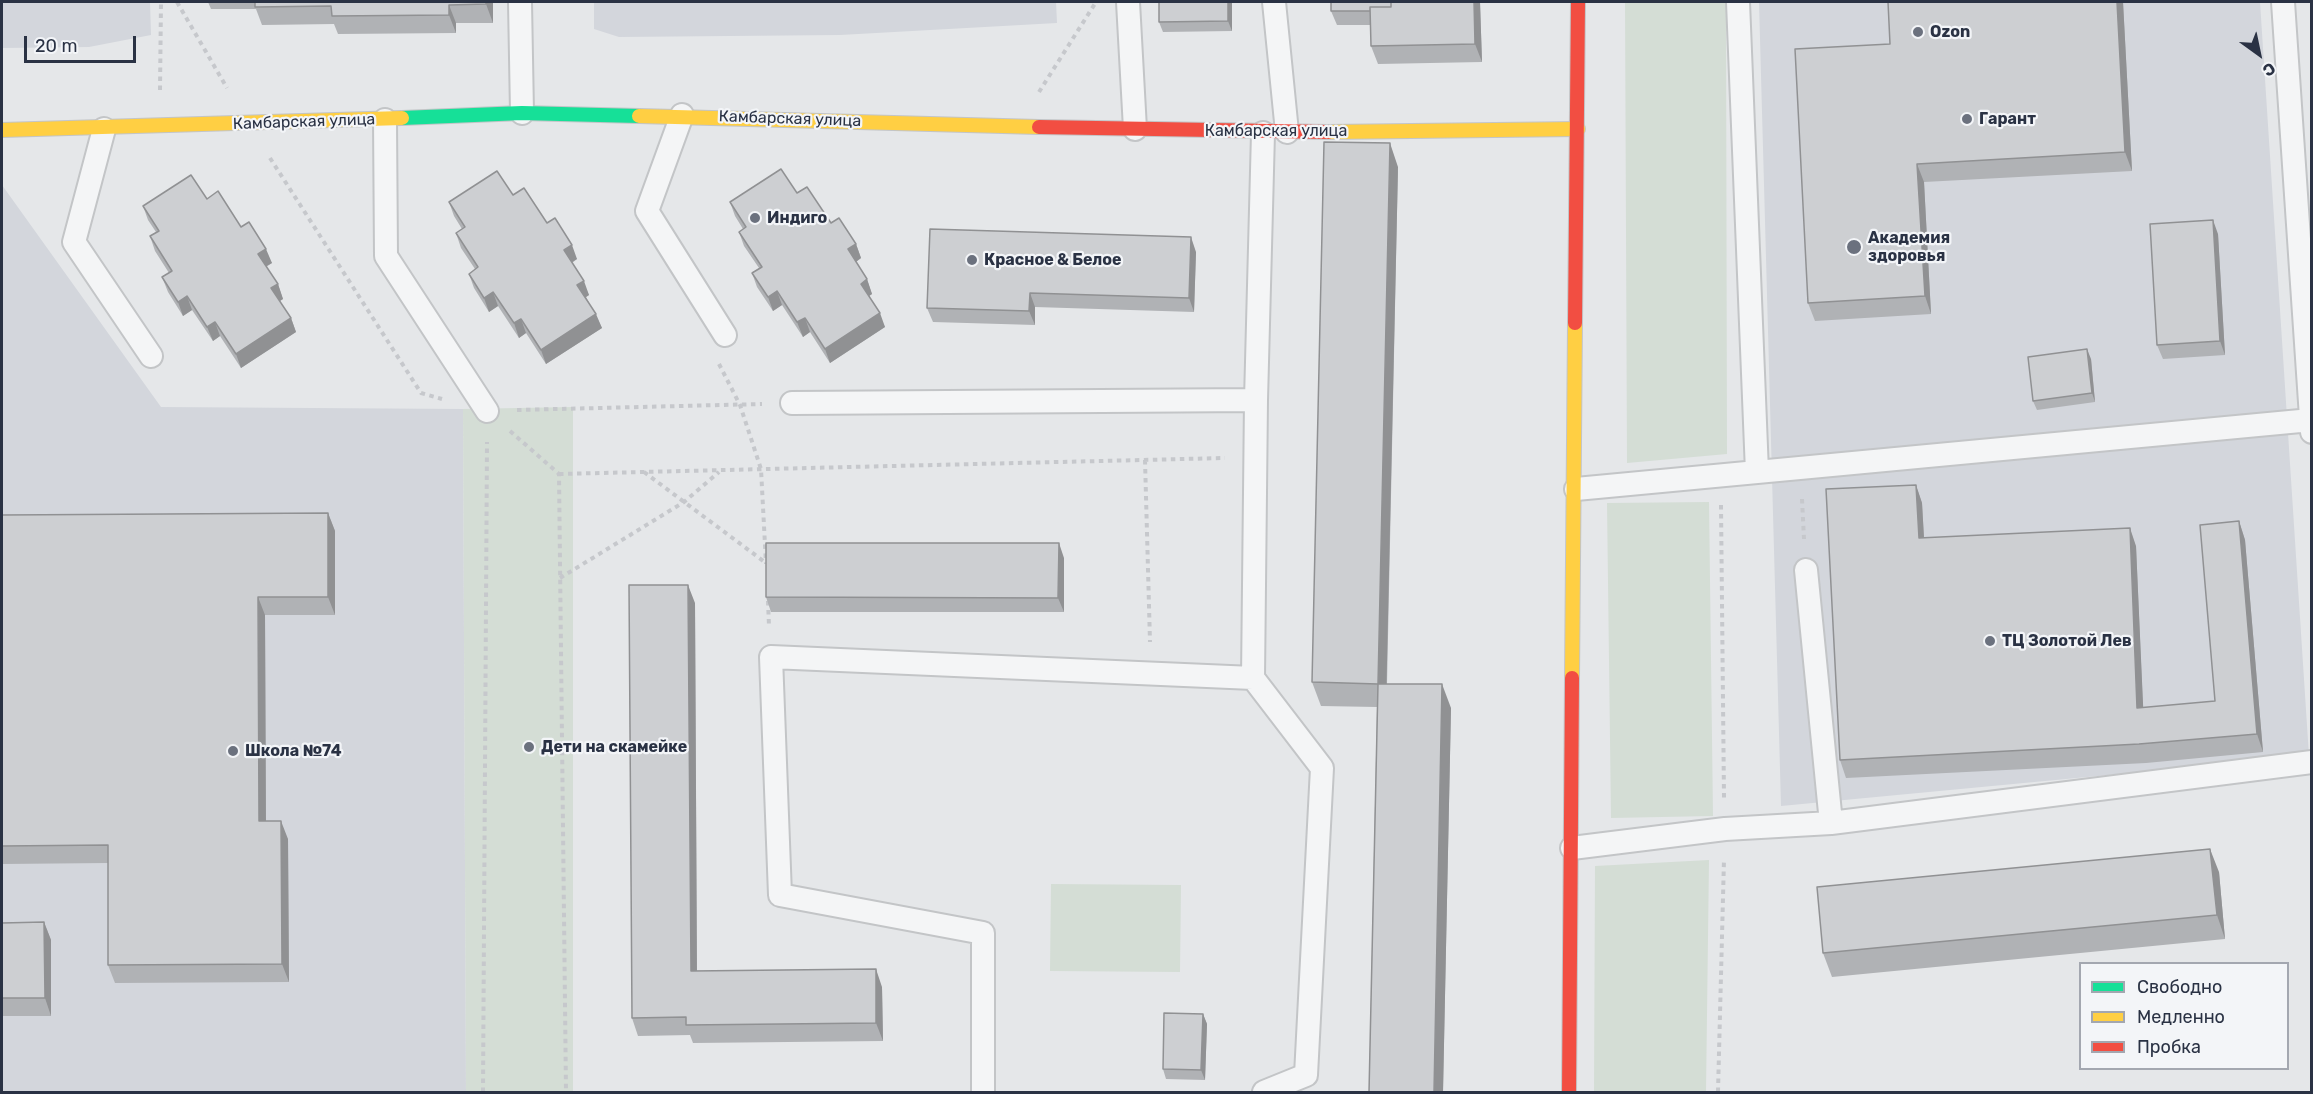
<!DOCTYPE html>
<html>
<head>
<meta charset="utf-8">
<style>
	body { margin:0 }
	#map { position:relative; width:2313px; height:1094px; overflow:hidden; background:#e5e7e9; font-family:Rubik,sans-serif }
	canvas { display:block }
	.frame { position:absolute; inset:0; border:3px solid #2a3244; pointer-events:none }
	.legend { position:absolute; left:2079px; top:962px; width:210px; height:108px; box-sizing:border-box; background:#f3f5f8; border:2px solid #a3a7b0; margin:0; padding:8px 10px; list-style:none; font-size:18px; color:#2a3244 }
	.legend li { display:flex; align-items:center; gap:12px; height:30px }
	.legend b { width:30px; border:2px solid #a3a7b0 }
	.north { position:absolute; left:2229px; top:24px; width:60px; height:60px; -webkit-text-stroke:4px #f3f5f8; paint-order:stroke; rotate:147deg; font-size:16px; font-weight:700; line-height:24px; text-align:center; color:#2a3244 }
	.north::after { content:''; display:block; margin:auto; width:21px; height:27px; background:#2a3244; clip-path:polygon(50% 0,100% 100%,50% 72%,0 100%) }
	.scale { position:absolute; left:24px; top:36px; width:112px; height:27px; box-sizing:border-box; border:3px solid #2a3244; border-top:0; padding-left:8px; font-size:18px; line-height:21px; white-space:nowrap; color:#2a3244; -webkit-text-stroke:4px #f3f5f8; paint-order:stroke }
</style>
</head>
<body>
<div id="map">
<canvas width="2313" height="1094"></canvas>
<div class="frame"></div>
<ul class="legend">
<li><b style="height:8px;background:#16e098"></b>Свободно</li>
<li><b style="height:8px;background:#ffcf43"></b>Медленно</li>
<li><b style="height:8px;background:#f24e42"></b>Пробка</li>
</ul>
<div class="north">С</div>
<div class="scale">20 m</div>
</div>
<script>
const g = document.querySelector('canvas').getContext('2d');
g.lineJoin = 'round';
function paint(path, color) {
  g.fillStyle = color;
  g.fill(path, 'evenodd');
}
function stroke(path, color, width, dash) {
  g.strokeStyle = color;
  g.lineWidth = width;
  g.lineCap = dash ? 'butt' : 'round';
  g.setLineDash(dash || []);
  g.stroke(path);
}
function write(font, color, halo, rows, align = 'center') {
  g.font = font + ' Rubik,sans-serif';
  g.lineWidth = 4.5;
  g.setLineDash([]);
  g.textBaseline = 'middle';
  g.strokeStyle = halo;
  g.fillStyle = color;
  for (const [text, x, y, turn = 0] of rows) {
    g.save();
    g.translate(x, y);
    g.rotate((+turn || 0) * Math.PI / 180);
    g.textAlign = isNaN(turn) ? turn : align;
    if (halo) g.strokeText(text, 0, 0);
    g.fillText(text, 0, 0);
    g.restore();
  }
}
const built = new Path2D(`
	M2 2H150L151 35 89 47 2 48Z
	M594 2H1056L1057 23 840 35 619 37 594 29Z
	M1759 2H2260L2309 756 1781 806Z
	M2 185 161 407 463 409 466 1092H2Z`);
const green = new Path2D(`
	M1625 2H1726L1727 454 1627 463Z
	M573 407V1092H466L463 409Z
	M1709 502 1713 816 1611 818 1607 503Z
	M1709 860 1706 1092H1594L1595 866Z
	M1051 884 1181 885 1180 972 1050 971Z`);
const path = new Path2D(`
	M177 2 227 88
	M160 90 161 2
	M1039 92 1096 2
	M270 158 421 393 442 399
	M719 364 740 405 761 469 766 564
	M517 410 762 404
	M510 431 559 474 566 1092
	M1145 460 1150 642
	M644 472 766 563
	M559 474 1225 458
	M1802 499 1804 539
	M1721 505 1724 798
	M560 578 684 502 719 472
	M768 601 769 626
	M483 1092 487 442
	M1718 1092 1724 859`);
const lane = new Path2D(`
	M520 2 522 113
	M1128 2 1135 129
	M1274 2 1287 132
	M1738 2 1757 472
	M2283 2 2312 432
	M682 115 647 211 725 335
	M385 120 386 256 487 411
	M104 129 74 242 151 356
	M1263 133 1256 400 1253 678 1322 768 1306 1075 1264 1092
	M792 403 1256 400
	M1576 489 2311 420
	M1806 570 1831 823
	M1572 848 1725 829 1831 823 2312 762
	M983 1092V933L780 895 771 657 1253 678`);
const fast = new Path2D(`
	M402 118 522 113 639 116`);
const slow = new Path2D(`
	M639 116 1039 127
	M2 130 402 118
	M1328 132 1578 129
	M1572 678 1575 323`);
const jam = new Path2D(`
	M1039 127 1328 132
	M1575 323 1578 2
	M1569 1092 1572 678`);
const wall = new Path2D(`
	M208 2H493V23H456V33L338 34 334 24 262 25 256 9H211Z
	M1159 2H1232V31L1163 32 1159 22Z
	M1480 2 1482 62 1378 64 1371 46V25H1337L1331 11Z
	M1888 2H2123L2132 171 1924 182 1931 314 1815 321 1808 303 1890 44Z
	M1398 167 1387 684 1451 708 1443 1092H1369L1377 707 1321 706 1312 682Z
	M797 193 856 244 861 258 856 262 867 279 872 294 869 296 885 327 830 363 810 332 803 337 782 305 773 311 757 287 752 273 759 268 744 246 739 232 743 229 735 216 730 202Z
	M513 195 547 223 577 259 572 263 589 295 586 297 602 328 546 364 526 333 519 338 498 306 489 312 474 288 469 274 475 269 461 248 456 233 462 229 454 216 449 202Z
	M207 199 241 227 272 263 266 267 278 284 283 299 279 301 291 318 296 332 241 368 220 336 213 341 192 310 183 316 168 292 162 277 169 273 155 251 150 236 156 232 148 220 143 206Z
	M2218 234 2225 355 2163 359 2157 345Z
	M1196 252 1194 312 1035 307V325L933 322 927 308Z
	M2091 359 2095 402 2037 410 2033 401Z
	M1916 485 1922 503 1924 538 2136 546 2143 708 2215 701 2239 521 2245 540 2263 752 2146 763 1846 778 1840 760Z
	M328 513 335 531V615H265L266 821 288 839 289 982 115 983 108 965V863L2 864V515Z
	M1064 558V612H771L766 597Z
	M695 603 697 971 882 987 883 1041 693 1043 690 1035 638 1036 632 1018Z
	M2219 872 2225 939 1832 977 1823 953Z
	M44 922 51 940V1016H2V923Z
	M1203 1014 1207 1024 1205 1080 1166 1079 1163 1069Z`);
const shadedWall = new Path2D(`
	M486 2H493V23L486 4Z
	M1228 2H1232V31L1228 21Z
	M1474 2H1480L1482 62 1475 44Z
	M2117 2H2123L2132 171 2125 152Z
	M449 5 456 23V33L449 15Z
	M1390 143 1398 167 1386 707 1378 684Z
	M1917 164 1924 182 1931 314 1925 296Z
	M2213 220 2218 234 2225 355 2220 341Z
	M1191 237 1196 252 1194 312 1189 298Z
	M856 244 861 258 853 264 848 249Z
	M572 245 577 259 569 264 564 250Z
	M266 249 272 263 263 268 258 254Z
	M867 279 872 294 866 298 861 284Z
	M584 281 589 295 583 299 577 285Z
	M278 284 283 299 277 303 271 288Z
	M777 291 782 305 773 311 768 297Z
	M493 292 498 306 489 312 484 298Z
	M1030 293 1035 307V325L1029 311Z
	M187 296 192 310 183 316 178 302Z
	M880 313 885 327 830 363 825 349Z
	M596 314 602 328 546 364 541 350Z
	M291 318 296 332 241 368 236 354Z
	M805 318 810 332 803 337 797 322Z
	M521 319 526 333 519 338 514 323Z
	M215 322 220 336 213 341 207 327Z
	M2087 349 2091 359 2095 402 2092 393Z
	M1916 485 1922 503 1925 556 1919 538Z
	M328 513 335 531V615L328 597Z
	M2239 521 2245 540 2263 752 2257 734Z
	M2130 528 2136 546 2144 726 2137 708Z
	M1059 543 1064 558V612L1058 598Z
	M688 585 695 603 697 989 691 971Z
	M258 597 265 615 266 839 259 821Z
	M1442 684 1451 708 1443 1092H1434Z
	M281 821 288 839 289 982 282 964Z
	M2210 849 2219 872 2225 939 2217 915Z
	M44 922 51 940V1016L45 998Z
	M876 969 882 987 883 1041 876 1023Z
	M1203 1014 1207 1024 1205 1080 1201 1070Z`);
const building = new Path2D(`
	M255 2H486V4L449 5V15L332 16 331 6 255 7Z
	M1159 2H1228V21L1159 22Z
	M1331 2H1391V7H1370V11H1331Z
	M1391 2H1474L1475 44 1371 46 1370 7H1391Z
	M1888 2H2117L2125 152 1917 164 1925 296 1808 303 1795 49 1890 44Z
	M1324 142 1390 143 1378 684 1312 682Z
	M781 169 797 193 807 187 831 223 839 218 856 244 848 249 867 279 861 284 880 313 825 349 805 318 797 322 777 291 768 297 752 273 762 267 739 232 746 227 730 202Z
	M497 171 513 195 524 188 547 223 555 218 572 245 564 250 584 281 577 285 596 314 541 350 521 319 514 323 493 292 484 298 469 274 478 267 456 233 465 227 449 202Z
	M191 175 207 199 218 191 241 227 249 222 266 249 258 254 278 284 271 288 291 318 236 354 215 322 207 327 187 296 178 302 162 277 172 271 150 236 159 231 143 206Z
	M2213 220 2220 341 2157 345 2150 224Z
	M930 229 1191 237 1189 298 1030 293 1029 311 927 308Z
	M2087 349 2092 393 2033 401 2028 357Z
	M1916 485 1919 538 2130 528 2137 708 2215 701 2200 525 2239 521 2257 734 2139 744 1840 760 1826 489Z
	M328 513V597H258L259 821H281L282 964 108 965V845L2 846V515Z
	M766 543H1059L1058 598 766 597Z
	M629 585H688L691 971 876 969V1023L686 1025V1017L632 1018Z
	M1378 684H1442L1434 1092H1369Z
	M2210 849 2217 915 1823 953 1817 887Z
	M44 922 45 998H2V923Z
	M1164 1013 1203 1014 1201 1070 1163 1069Z`);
const markers = [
	[1918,32,6,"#6b717e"],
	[1967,119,6,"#6b717e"],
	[755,218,6,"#6b717e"],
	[1854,247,8,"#6b717e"],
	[972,260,6,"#6b717e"],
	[1990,641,6,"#6b717e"],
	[529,747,6,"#6b717e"],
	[233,751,6,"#6b717e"]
];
const poiNames = [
	["Ozon",1930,32],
	["Гарант",1979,119],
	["Индиго",767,218],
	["Академия",1868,238],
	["здоровья",1868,256],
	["Красное & Белое",984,260],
	["ТЦ Золотой Лев",2002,641],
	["Дети на скамейке",541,747],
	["Школа №74",245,751]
];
const streetNames = [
	["Камбарская улица",790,119,2],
	["Камбарская улица",304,122,-2],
	["Камбарская улица",1276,131]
];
paint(built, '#d3d6dc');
paint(green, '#d4ddd5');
stroke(lane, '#c3c5c7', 26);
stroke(fast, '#c3c5c7', 16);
stroke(slow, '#c3c5c7', 16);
stroke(jam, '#c3c5c7', 16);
stroke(path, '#c6c8cc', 4, [4.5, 4.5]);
stroke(lane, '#f4f5f6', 22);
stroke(fast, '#16e098', 14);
stroke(slow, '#ffcf43', 14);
stroke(jam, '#f24e42', 14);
paint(wall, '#b0b2b5');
paint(shadedWall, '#909193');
paint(building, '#cdcfd2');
stroke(building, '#909193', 1.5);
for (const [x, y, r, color] of markers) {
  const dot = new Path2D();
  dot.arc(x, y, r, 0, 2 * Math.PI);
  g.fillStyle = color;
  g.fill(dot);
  stroke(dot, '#f3f5f8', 2);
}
write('bold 16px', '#2a3244', '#f3f5f8', poiNames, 'left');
write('16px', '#2a3244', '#f3f5f8', streetNames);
</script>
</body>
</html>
